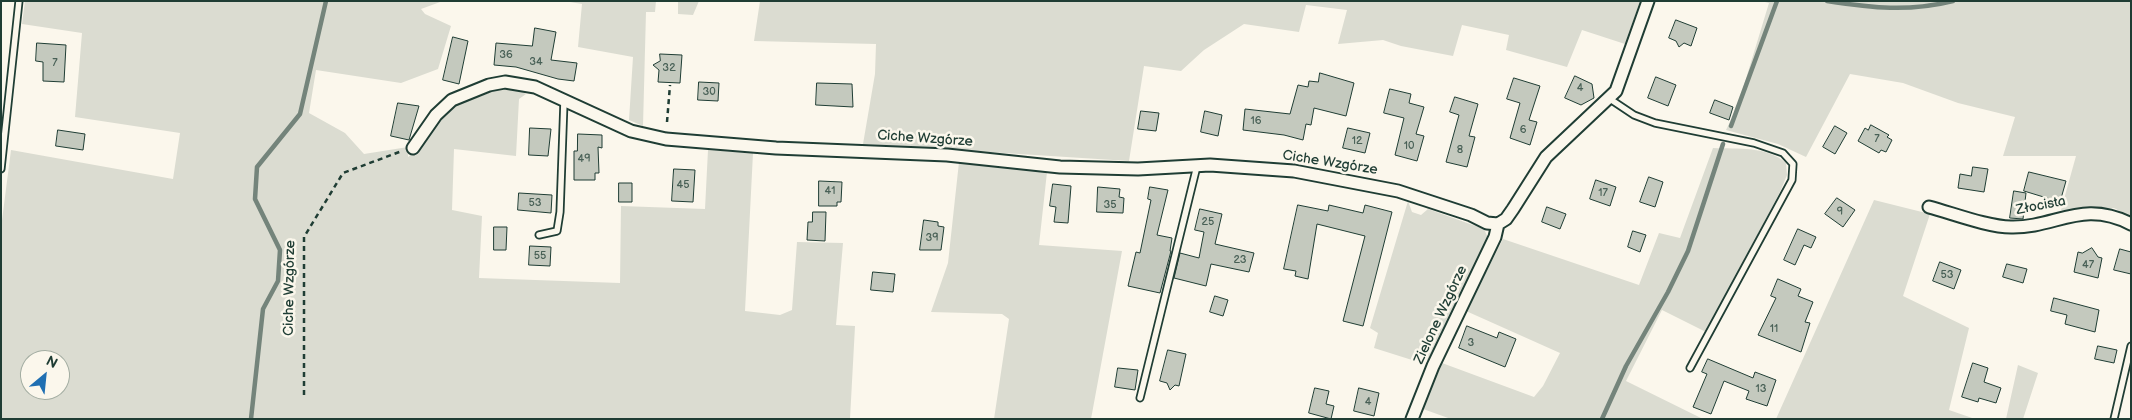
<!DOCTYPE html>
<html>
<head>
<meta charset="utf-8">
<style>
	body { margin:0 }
	#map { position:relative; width:2132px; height:420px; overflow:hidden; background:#fbf7ec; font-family:"Balsamiq Sans",sans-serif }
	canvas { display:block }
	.frame { position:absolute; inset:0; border:2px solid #1f3d34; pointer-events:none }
	.north { position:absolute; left:20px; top:350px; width:50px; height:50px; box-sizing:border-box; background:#fbf7ec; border:1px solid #a3ada2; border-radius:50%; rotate:28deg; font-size:14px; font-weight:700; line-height:20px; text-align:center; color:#1f3d34 }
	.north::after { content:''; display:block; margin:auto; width:18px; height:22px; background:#1f6fb2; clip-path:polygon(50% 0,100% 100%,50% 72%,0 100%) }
</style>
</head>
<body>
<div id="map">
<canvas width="2132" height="420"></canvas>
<div class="frame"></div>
<div class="north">N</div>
</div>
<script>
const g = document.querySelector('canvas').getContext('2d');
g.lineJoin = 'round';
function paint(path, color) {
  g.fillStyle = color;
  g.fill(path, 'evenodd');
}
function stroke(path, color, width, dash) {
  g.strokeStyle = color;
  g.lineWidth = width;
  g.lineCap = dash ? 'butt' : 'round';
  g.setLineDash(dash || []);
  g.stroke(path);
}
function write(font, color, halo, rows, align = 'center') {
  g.font = font + ' "Balsamiq Sans",sans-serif';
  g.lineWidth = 5;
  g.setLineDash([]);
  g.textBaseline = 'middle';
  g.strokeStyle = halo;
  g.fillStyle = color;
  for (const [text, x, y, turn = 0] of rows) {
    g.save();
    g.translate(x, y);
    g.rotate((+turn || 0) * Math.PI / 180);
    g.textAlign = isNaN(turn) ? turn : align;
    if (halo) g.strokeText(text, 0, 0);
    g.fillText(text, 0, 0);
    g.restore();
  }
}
const green = new Path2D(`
	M25 1H443L421 9 425 14 451 26 438 69 401 83 316 70 309 113 345 133 364 154 408 147V157L426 142 434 126 449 108 510 85 526 94 519 99 516 156 454 149 452 210 482 216 479 278 620 283 621 206 705 209 708 150 753 153 745 311 780 315 792 310 797 242 843 243 836 325 855 326 850 419H1V228L11 150 173 179 180 133 75 117 82 33 22 24ZM30 360H60V390H30Z
	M564 1H656L655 12H646L643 126 629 120 633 57 578 47 582 4Z
	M678 1H699L693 15 678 14Z
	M760 1H1640L1625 44 1582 30 1567 67 1506 50 1509 35 1462 25 1453 56 1401 46 1383 40 1338 44 1347 10 1306 5 1299 32 1244 24 1204 50 1181 71 1144 66 1129 161 863 144 875 74 876 44 754 41Z
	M1761 1H2131V217L2114 208 2061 210 2076 156H2003L2015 117 1958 103 1903 83 1850 74 1806 157 1778 144 1726 130 1737 108 1769 3Z
	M1713 148C1738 149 1767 146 1786 163L1787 175 1780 192 1706 332 1662 310 1626 381 1703 419H1451L1423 409 1442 363 1534 397 1543 386 1560 353 1466 311 1503 239 1639 285 1659 233 1680 238Z
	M959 162 1047 172 1039 245 1122 251 1091 419H994L1009 319 1002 314 931 312 948 263Z
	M1874 200 1930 214 1903 296 1969 328 1949 410 1975 419H1776Z
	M1408 201 1412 212 1421 215 1428 209 1484 229 1488 238 1435 354 1430 360H1412L1374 348 1378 333 1370 328Z
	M2018 365 2038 373 2023 419H2006Z`);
const stream = new Path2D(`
	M1827 1C1872 8 1909 12 1953 1
	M1731 126 1777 1
	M251 419 263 309 278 281 280 250 255 199 257 167 300 114 326 1
	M1602 419 1626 366 1668 292 1688 251 1723 144`);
const building = new Path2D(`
	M1676 20 1697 28 1691 46 1684 43 1679 47 1676 41 1669 38Z
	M535 28 556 32 551 60 577 63 574 81 558 79 516 67 494 65 496 43 532 46Z
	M453 37 468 41 459 84 443 80Z
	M37 43 66 45 64 82 43 81V62L36 61Z
	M660 54 682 55 680 83 658 82 659 70 653 65 660 61Z
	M1320 73 1354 83 1346 116 1314 108 1311 125 1306 124 1303 140 1284 135 1243 130 1245 109 1290 114 1298 85 1308 87 1309 81 1318 82Z
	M1575 76 1592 84 1594 98 1581 105 1565 98Z
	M1656 77 1676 85 1668 106 1648 98Z
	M1514 78 1540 86 1529 120 1537 122 1530 145 1510 138 1520 103 1507 99Z
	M699 82 719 83 718 101 698 100Z
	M817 83 852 84 853 107 816 105Z
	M1390 89 1411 94 1409 103 1424 107 1416 134 1424 136 1417 161 1395 155 1404 118 1384 113Z
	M1455 97 1478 104 1469 136 1475 137 1467 167 1446 162 1459 115 1450 112Z
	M1715 100 1733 107 1729 120 1710 113Z
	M398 103 419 106 409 140 391 136Z
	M1141 111 1159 113 1156 131 1138 129Z
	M1205 111 1222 115 1218 136 1201 132Z
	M1871 125 1889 135 1887 137 1892 140 1886 152 1881 150 1879 153 1858 141 1865 128 1868 130Z
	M1835 126 1847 133 1835 154 1823 147Z
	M530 128 551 129 548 156 529 155Z
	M1348 128 1370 133 1365 153 1343 148Z
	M58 130 85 134 83 150 56 146Z
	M578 134 602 135V148L598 147 599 173H595V180H574V151H577Z
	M1973 167 1988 169 1984 192 1958 188 1960 174 1971 176Z
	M674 169 695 170 693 202 672 201Z
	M2029 172 2066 181 2060 202 2024 191Z
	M1649 177 1663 182 1655 207 1640 202Z
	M1596 180 1616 187 1610 206 1590 199Z
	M819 181 842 182 841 202H837V206H819Z
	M619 183H632V202H619Z
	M1053 184 1071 186 1068 223 1054 222 1056 207 1050 206Z
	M1098 187 1120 189 1119 197 1124 198 1123 213 1097 212Z
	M1150 187 1168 190 1157 235 1172 238 1170 251H1171L1160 293 1128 286 1136 252 1140 253 1151 200 1148 199Z
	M2014 191 2026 193 2023 219 2010 218Z
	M519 193 552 195 551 213 518 210Z
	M1837 198 1855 210 1843 227 1825 214Z
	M1298 205 1328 211 1329 205 1363 213 1365 205 1392 212 1363 326 1343 321 1365 236 1317 224 1308 279 1295 276 1296 271 1284 269Z
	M1547 207 1566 214 1560 229 1542 222Z
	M1200 209 1222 214 1215 244 1254 253 1249 272 1211 264 1206 286 1174 278 1180 253 1199 258 1204 232 1195 230Z
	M813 212H826L825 241 807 240 808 222H812Z
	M924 220 938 222V226L944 227 941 250H920Z
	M494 227H507L506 250H494Z
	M1798 229 1816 237 1811 248 1804 245 1795 265 1784 260Z
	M1633 231 1646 235 1640 252 1628 247Z
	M530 246 551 247 550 266 529 265Z
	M2092 248 2098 257 2102 258 2098 278 2074 272 2078 252 2082 253Z
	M2120 249 2131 252V274L2114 270Z
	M1940 262 1961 270 1954 289 1933 281Z
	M2007 264 2027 269 2023 283 2003 277Z
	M873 272 895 274 893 292 871 290Z
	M1778 279 1801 289 1798 296 1813 302 1805 322 1810 323 1801 352 1758 335 1776 298 1771 296Z
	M1215 296 1228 300 1223 316 1210 312Z
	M2054 298 2099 310 2095 332 2065 324 2067 315 2051 311Z
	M1467 326 1497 338 1499 332 1516 339 1505 367 1459 348Z
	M2098 346 2117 350 2114 363 2095 359Z
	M1168 350 1186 354 1179 386 1175 385 1170 390 1167 383 1160 381Z
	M1708 359 1753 378 1755 372 1776 380 1767 406 1746 399 1749 391 1724 381 1711 414 1693 407 1707 374 1702 372Z
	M1973 363 1988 368 1984 382 2001 388 1996 403 1979 398 1978 402 1962 397Z
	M1118 368 1138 370 1135 390 1115 387Z
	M1315 388 1329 391 1326 404 1334 406 1331 419 1309 413Z
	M1359 388 1379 393 1374 416 1354 411Z`);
const path = new Path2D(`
	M667 122 670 85
	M304 395V237L343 173 402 151`);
const service = new Path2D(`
	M1610 99 1634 115 1655 123 1754 143 1783 153 1793 164 1792 180 1690 368
	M1 169 19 1
	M539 235 557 231 560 212 564 101
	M1140 398 1197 166
	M2114 419 2131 346`);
const minor = new Path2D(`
	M413 148 436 115 452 100 489 85 505 82 535 87 631 131 666 139 776 148 947 155 1060 167 1138 169 1210 165 1294 171 1398 191 1471 215 1487 223 1498 224 1506 219 1513 209 1546 157 1616 91 1648 1
	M1929 207C1952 213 1988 227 2011 227 2056 228 2082 199 2131 224
	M1412 419 1433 366 1495 237 1498 224`);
const numberNames = [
	["36",506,55],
	["34",536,62],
	["7",55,63],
	["32",669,68],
	["4",1580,88],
	["30",709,92],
	["16",1256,121],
	["6",1523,130],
	["7",1877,139],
	["12",1357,141],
	["10",1409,146],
	["8",1460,150],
	["49",584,159],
	["45",683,185],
	["41",830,191],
	["17",1603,193],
	["53",535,203],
	["35",1110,205],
	["9",1840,212],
	["25",1208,222],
	["39",932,238],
	["55",540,256],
	["23",1240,260],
	["47",2088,265],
	["53",1947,275],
	["11",1774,329],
	["3",1471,343],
	["13",1761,389],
	["4",1368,402]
];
const streetNames = [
	["Ciche Wzgórze",925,139,4],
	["Ciche Wzgórze",1330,163,9],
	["Złocista",2041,206,-11],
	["Ciche Wzgórze",290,288,-89],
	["Zielone Wzgórze",1441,315,-65]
];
paint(green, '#dbdcd1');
stroke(stream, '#74847b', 4.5);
paint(building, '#c4c9be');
stroke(building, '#1f3d34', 1);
stroke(service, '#1f3d34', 9);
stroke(minor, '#1f3d34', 15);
stroke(path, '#1f3d34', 2.5, [5, 4]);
stroke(service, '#fbf7ec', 5.5);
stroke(minor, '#fbf7ec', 11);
write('11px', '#486056', null, numberNames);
write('14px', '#1f3d34', '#fbf7ec', streetNames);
</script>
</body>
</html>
